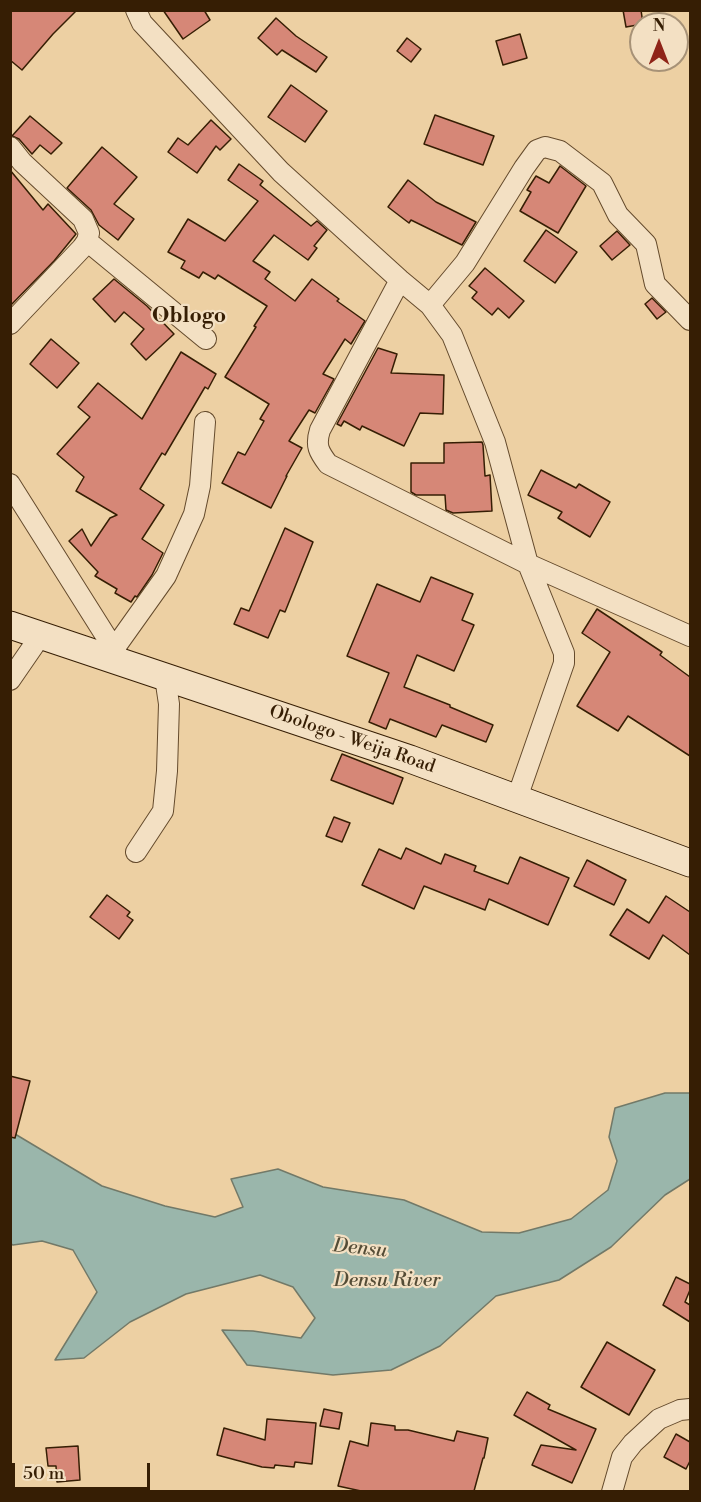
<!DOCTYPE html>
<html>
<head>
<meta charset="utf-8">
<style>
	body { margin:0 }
	#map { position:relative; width:701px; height:1502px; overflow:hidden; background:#edd0a3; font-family:"Libre Bodoni",serif }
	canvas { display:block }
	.frame { position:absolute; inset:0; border:12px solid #361e04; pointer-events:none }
	.north { position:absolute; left:629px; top:12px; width:60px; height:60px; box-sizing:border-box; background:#f3e0c3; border:2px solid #a79277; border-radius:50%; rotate:0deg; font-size:16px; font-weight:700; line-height:24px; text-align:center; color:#361e04 }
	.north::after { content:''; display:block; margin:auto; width:21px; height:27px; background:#8f2418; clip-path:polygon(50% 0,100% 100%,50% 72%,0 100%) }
	.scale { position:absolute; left:12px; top:1463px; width:138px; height:27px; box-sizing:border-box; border:3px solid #361e04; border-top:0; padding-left:8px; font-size:18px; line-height:21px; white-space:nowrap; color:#361e04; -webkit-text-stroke:4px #f3e0c3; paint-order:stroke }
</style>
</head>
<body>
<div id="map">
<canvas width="701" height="1502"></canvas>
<div class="frame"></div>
<div class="north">N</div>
<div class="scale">50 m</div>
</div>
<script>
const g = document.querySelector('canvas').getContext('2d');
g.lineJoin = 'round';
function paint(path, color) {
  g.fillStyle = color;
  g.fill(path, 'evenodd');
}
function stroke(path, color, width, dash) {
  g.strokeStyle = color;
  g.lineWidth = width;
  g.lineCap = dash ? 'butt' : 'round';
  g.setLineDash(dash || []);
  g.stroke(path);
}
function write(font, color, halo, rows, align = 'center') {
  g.font = font + ' "Libre Bodoni",serif';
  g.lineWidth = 4.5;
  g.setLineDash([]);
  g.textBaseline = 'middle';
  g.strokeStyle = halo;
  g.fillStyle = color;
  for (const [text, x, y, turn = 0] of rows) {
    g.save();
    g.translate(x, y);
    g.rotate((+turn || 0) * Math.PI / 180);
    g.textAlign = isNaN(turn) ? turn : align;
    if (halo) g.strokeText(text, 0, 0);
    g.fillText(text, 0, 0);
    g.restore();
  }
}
const water = new Path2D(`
	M665 1093H690V1179L665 1195 611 1247 559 1280 496 1296 440 1346 391 1370 333 1375 247 1365 222 1330 253 1331 301 1338 315 1318 293 1287 260 1275 186 1294 130 1322 84 1358 55 1360 97 1292 73 1250 42 1241 13 1245 11 1244 10 1131 102 1186 165 1206 215 1217 243 1207 231 1179 278 1169 323 1187 404 1200 482 1232 519 1233 571 1219 608 1190 617 1161 609 1137 615 1108Z`);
const building = new Path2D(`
	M10 10H77L53 34 22 70 10 60Z
	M163 10H204L210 20 183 39Z
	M623 10H641L643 24 626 27Z
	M276 18 296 36 327 57 316 72 282 50 277 55 258 38Z
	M520 34 527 58 503 65 496 41Z
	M407 38 421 49 411 62 397 51Z
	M291 85 327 111 305 142 268 117Z
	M435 115 494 136 483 165 424 144Z
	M30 116 62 143 51 154 40 145 32 154 19 139 12 136Z
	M211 120 231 139 220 150 216 146 197 173 168 152 178 138 188 145Z
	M102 147 137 177 114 204 134 219 118 240 99 225 91 210 67 188Z
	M239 164 263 181 260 185 311 226 317 221 327 230 314 246 317 248 308 260 274 235 253 261 270 272 265 279 295 301 312 279 339 299 337 301 365 321 351 344 345 339 323 374 334 379 315 413 309 410 289 441 302 448 286 476H287L271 508 222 483 238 452 245 455 264 421 260 419 269 404 225 377 256 327 254 326 267 306 218 275 215 279 203 272 199 278 181 268 185 261 168 252 188 219 225 241 258 201 228 180Z
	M560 166 586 186 558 233 520 211 531 192 527 190 536 176 549 183Z
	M10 170 43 210 48 204 76 234 54 261 10 306Z
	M408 180 436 202 476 222 462 245 411 220 409 223 388 207Z
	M546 230 577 252 555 283 524 261Z
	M617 231 630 245 612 260 600 246Z
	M485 268 524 301 509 318 498 308 492 315 472 298 477 292 469 286Z
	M114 279 147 306 174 334 146 360 131 344 144 329 124 312 115 322 93 299Z
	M652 298 666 312 657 319 645 304Z
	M51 339 79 363 57 388 30 364Z
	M378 348 397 354 391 373 444 375 443 414 420 413 404 446 362 426 360 430 344 421 341 426 337 424Z
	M181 352 216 374 208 389 205 387 165 455 162 453 140 489 164 505 142 539 163 553 152 575 137 597 135 596 131 602 115 593 117 589 95 576 98 572 69 541 82 529 91 546 110 518 117 515 76 491 84 477 57 454 90 417 78 407 98 383 142 419Z
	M482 442 483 445 485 476 490 475 492 511 453 513 446 510 445 495H416L411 492V463H444V443Z
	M541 470 576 488 579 484 610 502 590 537 558 518 562 512 528 495Z
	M285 528 313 542 285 612 280 610 268 638 234 624 241 608 249 611Z
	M431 577 473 594 462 620 474 625 454 671 417 655 404 687 450 705V707L493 725 486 742 442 725 436 737 390 719 386 729 369 722 389 673 347 656 377 584 420 602Z
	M597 609 662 652 660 655 690 677V756L628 716 618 731 577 706 610 652 582 633Z
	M342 754 403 778 393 804 331 780Z
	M334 817 350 823 342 842 326 836Z
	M406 848 441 864 445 854 476 866 474 871 508 884 520 857 569 878 548 925 489 899 485 910 424 886 414 909 362 885 379 849 401 859Z
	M587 860 626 880 614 905 574 886Z
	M107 895 130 912 127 916 133 920 119 939 90 917Z
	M666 896 690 912V955L663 935 649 959 610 935 627 909 649 923Z
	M10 1076 30 1081 15 1138 10 1137Z
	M676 1277 690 1284V1290L685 1302 690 1305V1322L663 1305Z
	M607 1342 655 1370 629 1415 581 1387Z
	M527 1392 550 1405 548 1409 596 1429 572 1483 532 1465 541 1445 576 1450 514 1415Z
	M324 1409 342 1413 339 1429 320 1426Z
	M267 1419 316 1423 312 1464 295 1462 294 1467 275 1465 274 1468 262 1467 217 1455 224 1428 265 1440Z
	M371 1423 395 1426V1430H408L454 1441 457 1431 488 1438 484 1458H483L474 1491H361L338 1486 350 1441 368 1446Z
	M676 1434 690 1442V1461L686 1469 664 1457Z
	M78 1446 80 1480 57 1482 56 1466H48L46 1448Z`);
const street = new Path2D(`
	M136 10 142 23 281 172 400 280 430 305 452 335 495 442 528 564 564 653V663L517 798
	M10 147 22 162 83 219 89 233 87 241 82 248 10 324
	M87 241 206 339
	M400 280 320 430C315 446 319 452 328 464L528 564 690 636
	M430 305 465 263 524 168 537 150 545 147 560 151 602 183 618 215 646 244 655 284 690 320
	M10 484 119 657
	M114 649 166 576 194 514 200 486 205 422
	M10 680 41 635
	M136 852 163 811 167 771 169 704 165 677
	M612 1492 622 1457 633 1443 659 1419 680 1410 690 1409`);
const secondary = new Path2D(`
	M10 625 410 759 690 863`);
const streetNames = [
	["Obologo - Weija Road",352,740,19]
];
const waterNames = [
	["Densu",360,1249,6],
	["Densu River",387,1281]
];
const quarterNames = [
	["Oblogo",189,317]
];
paint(water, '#9ab6ab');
stroke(water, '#727968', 1.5);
paint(building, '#d68777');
stroke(building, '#361e04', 1.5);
stroke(street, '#644a2c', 22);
stroke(secondary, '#361e04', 29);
stroke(street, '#f3e0c3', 20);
stroke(secondary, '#f3e0c3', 27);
write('18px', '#361e04', '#f3e0c3', streetNames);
write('italic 20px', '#544c36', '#f3e0c3', waterNames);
write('bold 21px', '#361e04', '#f3e0c3', quarterNames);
</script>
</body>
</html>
